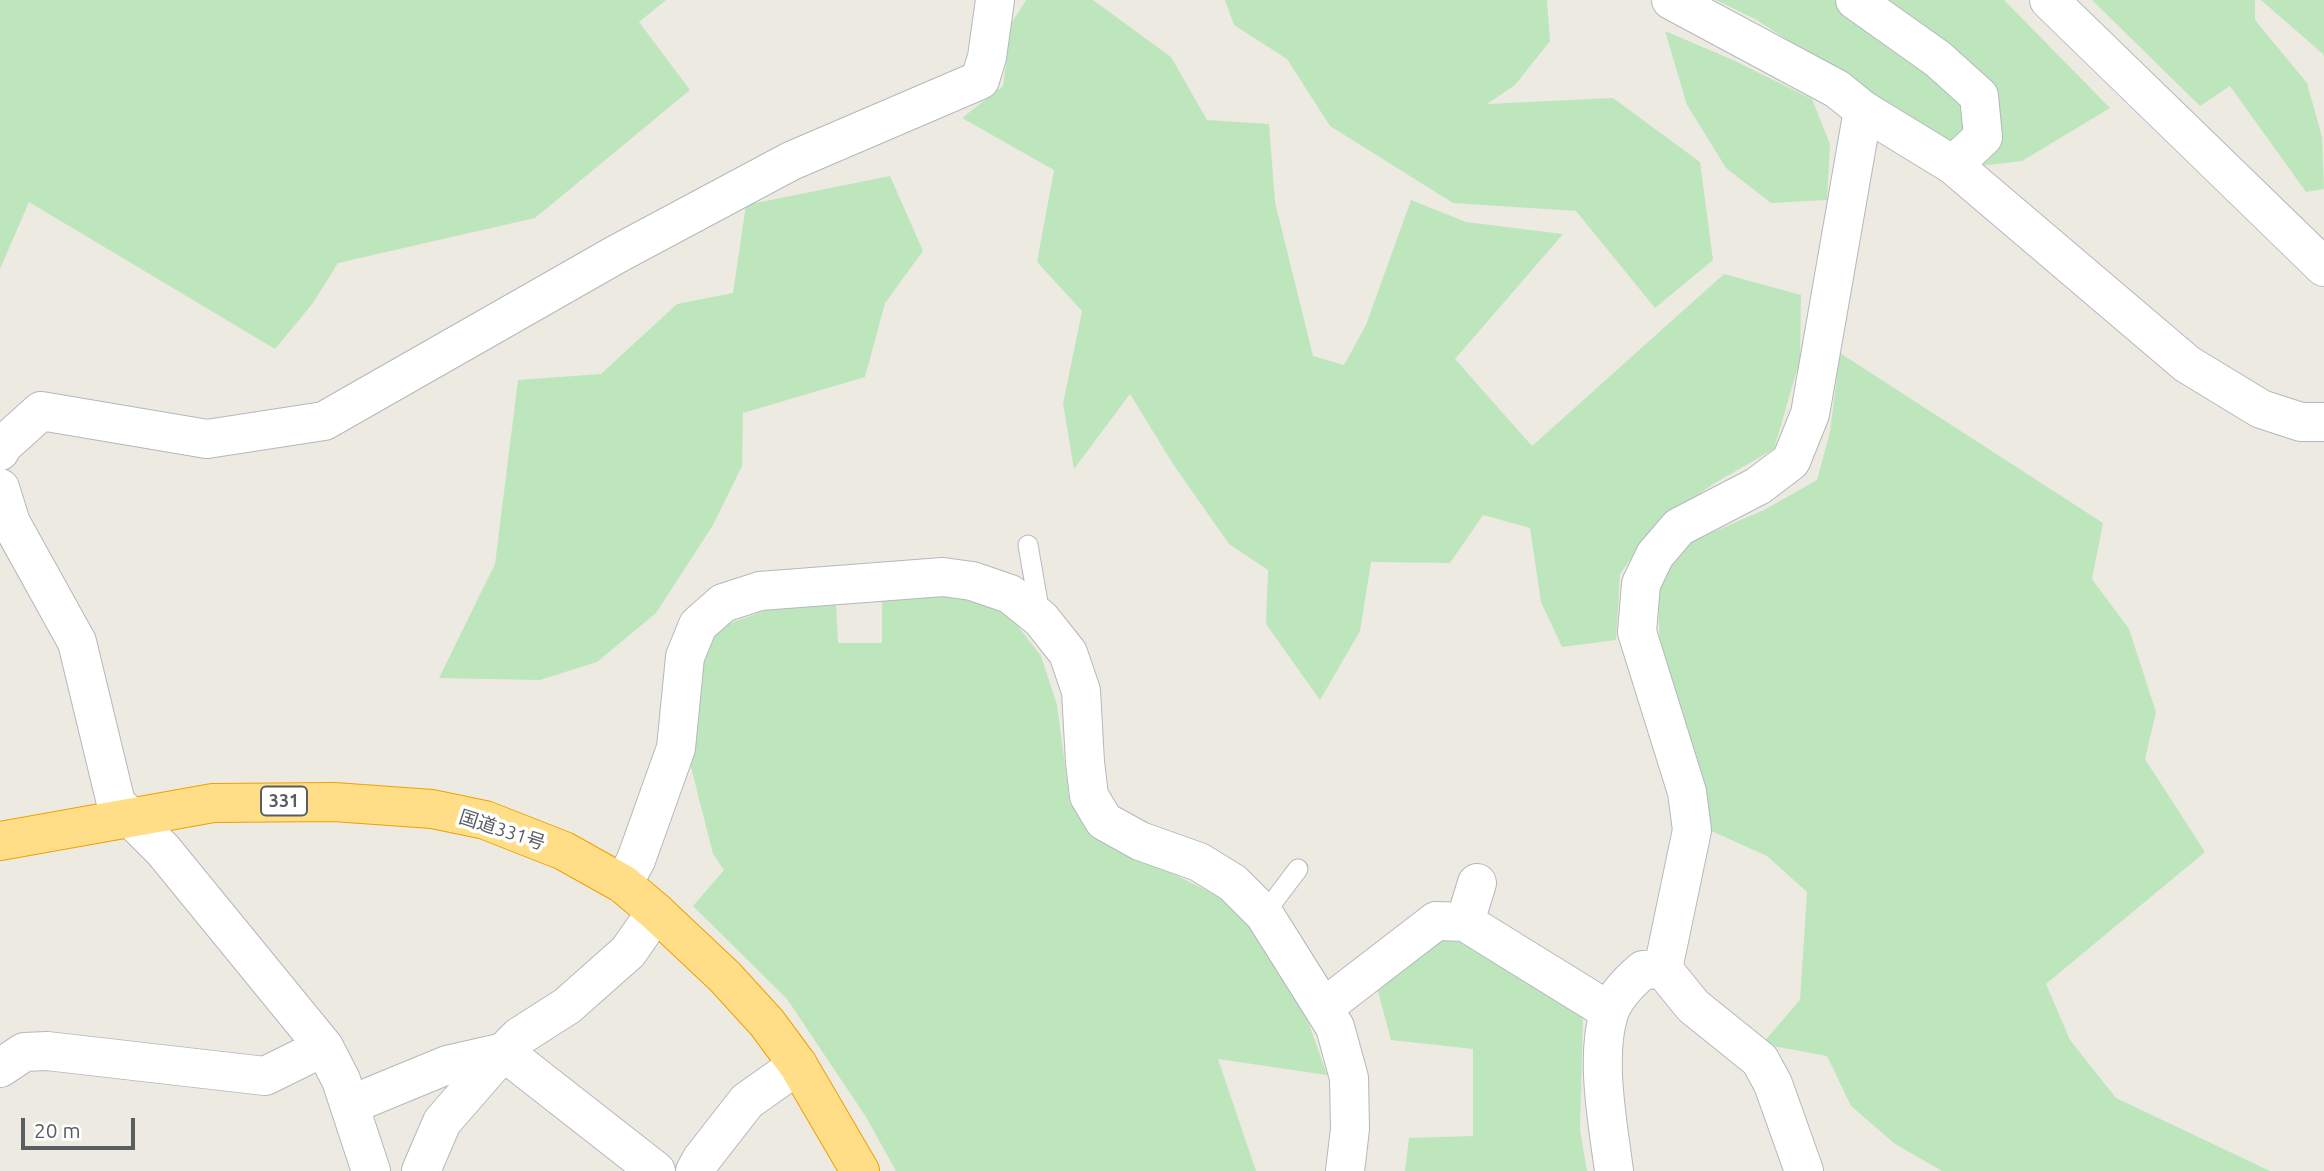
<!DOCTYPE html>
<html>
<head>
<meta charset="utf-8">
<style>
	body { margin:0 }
	#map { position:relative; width:2324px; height:1171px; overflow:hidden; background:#edeae1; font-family:Ubuntu,sans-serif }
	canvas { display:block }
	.scale { position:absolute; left:21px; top:1118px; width:114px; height:32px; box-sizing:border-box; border:4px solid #5a5e63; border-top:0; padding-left:9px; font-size:21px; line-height:24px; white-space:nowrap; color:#5a5e63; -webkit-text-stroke:5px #fff; paint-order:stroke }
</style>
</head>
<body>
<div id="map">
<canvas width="2324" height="1171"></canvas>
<div class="scale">20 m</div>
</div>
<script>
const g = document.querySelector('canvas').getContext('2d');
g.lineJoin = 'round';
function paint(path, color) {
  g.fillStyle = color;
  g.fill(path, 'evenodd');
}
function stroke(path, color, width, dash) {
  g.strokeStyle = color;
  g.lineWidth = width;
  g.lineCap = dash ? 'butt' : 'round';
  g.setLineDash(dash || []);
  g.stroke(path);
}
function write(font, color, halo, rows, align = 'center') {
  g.font = font + ' Ubuntu,"Noto Sans JP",sans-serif';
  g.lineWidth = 7;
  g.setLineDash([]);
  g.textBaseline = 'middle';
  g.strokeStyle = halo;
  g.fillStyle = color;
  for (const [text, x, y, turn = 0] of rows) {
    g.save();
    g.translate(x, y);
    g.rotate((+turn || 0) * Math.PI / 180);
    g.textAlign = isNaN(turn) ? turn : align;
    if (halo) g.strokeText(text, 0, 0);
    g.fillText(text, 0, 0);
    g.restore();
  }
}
const green = new Path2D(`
	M0 0H666L639 22 690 90 535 218 338 263 313 303 275 349 29 202 0 269Z
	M1026 0H1093L1171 57 1207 120 1269 124 1275 202 1313 356 1344 365 1366 325 1411 200 1466 222 1563 234 1455 359 1532 446 1724 274 1801 295 1800 360 1774 449 1713 484 1654 527 1620 574 1616 640 1562 647 1541 602 1530 528 1483 515 1450 563 1371 562 1360 631 1320 700 1266 624 1268 570 1229 544 1173 464 1130 394 1074 469 1063 404 1082 311 1037 262 1054 170 962 118 1003 86 1011 24Z
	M1225 0H1547L1550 41 1515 85 1487 104 1613 98 1700 162 1713 260 1655 308 1576 211 1453 203 1330 126 1287 59 1234 25Z
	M1716 0H2004L2110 108 2022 161 1980 166 1904 114 1755 19Z
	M2092 0H2255V20L2307 83 2322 137 2324 189 2306 192 2230 86 2200 106Z
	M2261 0H2324V57L2323 54Z
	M1665 31 1733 60 1812 99 1830 144 1827 200 1771 203 1726 168 1687 105Z
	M890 176 923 251 885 303 865 377 743 413 742 466 713 525 656 613 597 662 540 680 439 678 495 564 518 380 601 374 677 304 733 293 746 205Z
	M1840 353 2103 523 2092 579 2129 629 2156 712 2145 759 2205 852 2046 984 2070 1040 2116 1098 2270 1171H1942L1895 1144 1851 1106 1827 1056 1762 1044 1800 1000 1807 892 1767 856 1707 829 1660 650 1657 583 1683 545 1764 510 1817 480 1830 432Z
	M940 593 1006 611 1041 656 1057 705 1070 803 1097 836 1230 902 1268 951 1309 1024 1327 1075 1218 1059 1256 1171H896L866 1117 787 999 693 906 724 870 713 854 691 767 698 657 722 626 770 609 836 601 838 643H882V596Z
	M1456 937 1583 1016 1580 1130 1587 1171H1405L1409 1138 1473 1136V1049L1391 1040 1378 991 1430 944Z`);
const lane = new Path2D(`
	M1028 545 1040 614
	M1264 914 1298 869`);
const street = new Path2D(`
	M1671 0 1837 89 1863 110 1953 165 2187 364 2261 409 2301 422H2324
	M1855 0 1938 59 1979 96 1983 137 1953 165
	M0 451 2 446 41 411 207 439 324 421 617 254 791 161 980 80 987 57 995 0
	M0 488 11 523 77 642 116 803 163 850 324 1047 341 1080 371 1171
	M623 884 636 860 676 748 685 657 698 625 723 603 760 591 943 577 972 581 1010 594 1041 619 1068 653 1081 691 1085 762 1089 796 1104 821 1140 841 1199 862 1233 883 1264 914 1335 1027 1349 1078 1350 1129 1345 1171
	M1465 922 1477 883
	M1663 969 1692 830 1687 792 1637 632 1641 584 1655 555 1679 527 1758 486 1791 461 1810 414 1863 110
	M1323 1008 1436 921 1465 922 1609 1011
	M0 1068 24 1052 47 1051 265 1076 324 1047
	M350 1105 447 1065 504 1052 656 1171
	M421 1171 442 1122 495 1061 520 1036 567 1006 628 952 656 912
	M695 1171 701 1160 747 1101 798 1065
	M1614 1171C1608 1124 1595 1058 1609 1013 1615 996 1630 981 1643 970L1663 969 1693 1006 1760 1060 1773 1084 1804 1171`);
const secondary = new Path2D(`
	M2049 0 2324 267`);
const highway = new Path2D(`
	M0 841 213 803 334 802 432 809 485 820 564 851 623 884 656 912 725 977 767 1023 798 1065 860 1171`);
const shields = [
	[284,801,46]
];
const shieldNames = [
	["331",284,801]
];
const streetNames = [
	["国道331号",502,830,18]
];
paint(green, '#bee6bd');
stroke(lane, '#b4b8bc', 21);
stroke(street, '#b4b8bc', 40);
stroke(secondary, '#b5b9bf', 40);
stroke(highway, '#efa000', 40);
stroke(lane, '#fff', 19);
stroke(street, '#fff', 38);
stroke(secondary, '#fff', 38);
stroke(highway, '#ffde87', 38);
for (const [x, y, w] of shields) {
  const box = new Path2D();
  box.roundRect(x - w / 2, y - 14.5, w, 29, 5);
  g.fillStyle = '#fff';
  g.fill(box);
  stroke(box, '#5a5e63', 2);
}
write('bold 18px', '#5a5e63', null, shieldNames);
write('19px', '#5a5e63', '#fff', streetNames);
</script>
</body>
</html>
